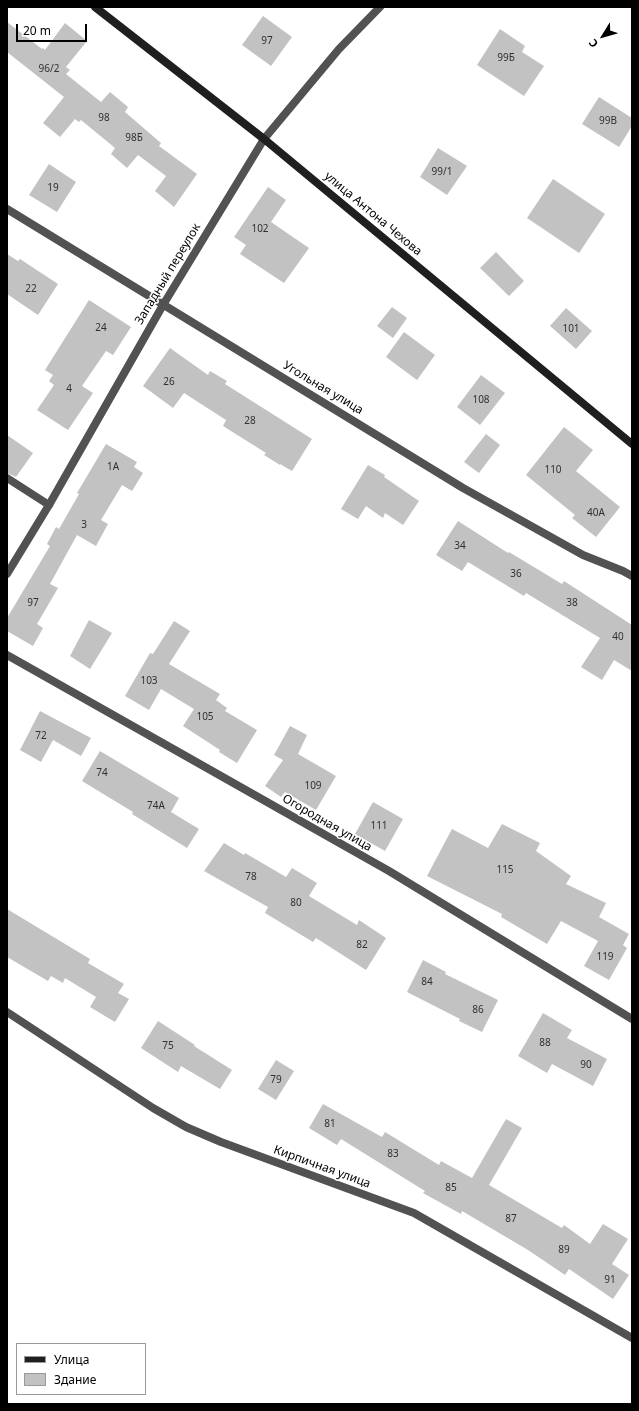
<!DOCTYPE html>
<html>
<head>
<meta charset="utf-8">
<style>
	body { margin:0 }
	#map { position:relative; width:639px; height:1411px; overflow:hidden; background:#fff; font-family:"Noto Sans",sans-serif }
	canvas { display:block }
	.frame { position:absolute; inset:0; border:8px solid #000; pointer-events:none }
	.legend { position:absolute; left:16px; top:1343px; width:130px; height:52px; box-sizing:border-box; background:#fff; border:1px solid #999; margin:0; padding:5px 7px; list-style:none; font-size:12px; color:#000 }
	.legend li { display:flex; align-items:center; gap:8px; height:20px }
	.legend b { width:20px; border:1px solid #999 }
	.north { position:absolute; left:583px; top:16px; width:40px; height:40px; -webkit-text-stroke:3px #fff; paint-order:stroke; rotate:233deg; font-size:11px; font-weight:700; line-height:16px; text-align:center; color:#000 }
	.north::after { content:''; display:block; margin:auto; width:14px; height:18px; background:#000; clip-path:polygon(50% 0,100% 100%,50% 72%,0 100%) }
	.scale { position:absolute; left:16px; top:24px; width:71px; height:18px; box-sizing:border-box; border:2px solid #000; border-top:0; padding-left:5px; font-size:12px; line-height:14px; white-space:nowrap; color:#000; -webkit-text-stroke:3px #fff; paint-order:stroke }
</style>
</head>
<body>
<div id="map">
<canvas width="639" height="1411"></canvas>
<div class="frame"></div>
<ul class="legend">
<li><b style="height:5px;background:#1f1f1f"></b>Улица</li>
<li><b style="height:11px;background:#c2c2c2"></b>Здание</li>
</ul>
<div class="north">С</div>
<div class="scale">20 m</div>
</div>
<script>
const g = document.querySelector('canvas').getContext('2d');
g.lineJoin = 'round';
function paint(path, color) {
  g.fillStyle = color;
  g.fill(path, 'evenodd');
}
function stroke(path, color, width, dash) {
  g.strokeStyle = color;
  g.lineWidth = width;
  g.lineCap = dash ? 'butt' : 'round';
  g.setLineDash(dash || []);
  g.stroke(path);
}
function write(font, color, halo, rows, align = 'center') {
  g.font = font + ' "Noto Sans",sans-serif';
  g.lineWidth = 3;
  g.setLineDash([]);
  g.textBaseline = 'middle';
  g.strokeStyle = halo;
  g.fillStyle = color;
  for (const [text, x, y, turn = 0] of rows) {
    g.save();
    g.translate(x, y);
    g.rotate((+turn || 0) * Math.PI / 180);
    g.textAlign = isNaN(turn) ? turn : align;
    if (halo) g.strokeText(text, 0, 0);
    g.fillText(text, 0, 0);
    g.restore();
  }
}
const building = new Path2D(`
	M263 16 292 37 271 66 242 45Z
	M7 22 42 49 43 48 45 50 65 23 87 41 66 67 70 70 66 74 101 102 110 92 128 107 125 112 161 143 159 146 197 174 174 207 155 191 166 176 138 155 127 168 111 154 115 148 81 120 79 122 75 119 60 137 43 123 64 97 7 52Z
	M500 29 525 46 522 52 544 66 524 96 477 65Z
	M599 97 632 118V126L619 147 582 124Z
	M438 148 467 166 447 195 420 177Z
	M49 164 76 182 57 212 29 195Z
	M553 179 605 214 579 253 527 218Z
	M268 187 286 200 271 222 309 248 284 283 240 254 246 245 234 237Z
	M496 252 524 281 509 296 480 268Z
	M7 254 18 261 20 259 58 284 38 315 7 294Z
	M89 300 131 327 113 355 106 351 82 386 93 393 68 430 37 410 54 385 49 381 53 375 45 370Z
	M392 307 407 318 393 338 377 326Z
	M566 308 592 331 576 349 550 326Z
	M404 332 435 355 417 380 386 357Z
	M170 348 208 375 210 371 227 381 225 384 312 439 292 471 280 464V465L264 455 266 453 223 426 226 420 184 393 173 408 143 386Z
	M481 375 505 393 480 425 457 407Z
	M564 427 593 450 576 471 620 507 596 537 572 518 575 515 526 475Z
	M486 434 500 445 479 473 464 462Z
	M7 435 33 453 16 477 7 473Z
	M106 444 137 462 134 467 143 473 132 491 122 485 101 520 108 524 96 546 77 535 50 584 58 588 37 624 43 628 33 646 7 631V618L50 546 47 544 56 527 59 529 79 494 77 493Z
	M368 465 385 475 384 477 419 501 403 525 385 513 383 518 366 506 358 519 341 509Z
	M458 521 508 553 509 552 562 584 564 581 632 625V671L614 660 602 680 581 667 600 638 526 593 524 596 468 562 462 571 436 555Z
	M89 620 112 633 90 669 70 656Z
	M174 621 190 631 169 664 220 694 216 700 227 708 225 711 257 730 237 763 219 752 220 750 183 726 194 709 161 689 149 710 125 696 150 653 153 654Z
	M40 711 91 738 81 756 53 740 41 762 20 750Z
	M290 726 307 735 298 754 336 776 316 810 285 792 281 797 265 786 283 760 274 755Z
	M100 751 179 798 171 812 199 829 187 848 132 814 133 812 82 781Z
	M373 802 403 819 385 851 355 834Z
	M502 824 540 843 536 851 571 876 566 884 606 903 599 917 629 934 623 945 627 948 609 980 584 966 598 941 561 921 547 944 501 917 502 914 427 876 452 829 488 848Z
	M224 843 244 855 245 853 286 877 292 868 317 883 309 896 357 925 359 920 386 938 366 970 316 938 313 942 265 913 268 907 204 871Z
	M7 909 90 959 88 963 124 984 118 993 129 999 115 1022 90 1007 96 997 65 978 63 983 51 976 48 981 7 957Z
	M423 960 446 972 445 974 498 1000 482 1032 459 1021 460 1019 407 992Z
	M543 1013 572 1030 567 1038 607 1059 593 1086 552 1064 547 1073 518 1056Z
	M158 1021 195 1045 194 1046 232 1070 220 1089 181 1066 178 1072 141 1048Z
	M276 1060 294 1071 276 1100 258 1089Z
	M323 1104 382 1137 385 1132 439 1165 441 1161 472 1178 506 1119 522 1128 489 1185 562 1228 564 1225 590 1244 603 1224 628 1239 612 1264 629 1275 613 1299 569 1269 565 1275 528 1250 462 1211 461 1214 423 1193 425 1191 341 1139 337 1145 309 1128Z`);
const lane = new Path2D(`
	M7 478 49 505`);
const street = new Path2D(`
	M7 209 463 488 583 555 623 571 632 576
	M7 574 49 505 163 305 264 139 339 49 380 7
	M7 655 389 871 632 1019
	M7 1012 153 1108 186 1127 221 1142 414 1213 632 1338`);
const secondary = new Path2D(`
	M95 7 264 139 632 444`);
const numberNames = [
	["97",267,41],
	["99Б",506,58],
	["96/2",49,69],
	["98",104,118],
	["99В",608,121],
	["98Б",134,138],
	["99/1",442,172],
	["19",53,188],
	["102",260,229],
	["22",31,289],
	["24",101,328],
	["101",571,329],
	["26",169,382],
	["4",69,389],
	["108",481,400],
	["28",250,421],
	["1А",113,467],
	["110",553,470],
	["40А",596,513],
	["3",84,525],
	["34",460,546],
	["36",516,574],
	["97",33,603],
	["38",572,603],
	["40",618,637],
	["103",149,681],
	["105",205,717],
	["72",41,736],
	["74",102,773],
	["109",313,786],
	["74А",156,806],
	["111",379,826],
	["115",505,870],
	["78",251,877],
	["80",296,903],
	["82",362,945],
	["119",605,957],
	["84",427,982],
	["86",478,1010],
	["88",545,1043],
	["75",168,1046],
	["90",586,1065],
	["79",276,1080],
	["81",330,1124],
	["83",393,1154],
	["85",451,1188],
	["87",511,1219],
	["89",564,1250],
	["91",610,1280]
];
const streetNames = [
	["улица Антона Чехова",373,214,40],
	["Западный переулок",168,274,-59],
	["Угольная улица",323,388,31],
	["Огородная улица",327,823,30],
	["Кирпичная улица",322,1167,20]
];
paint(building, '#c2c2c2');
stroke(lane, '#525252', 8);
stroke(street, '#525252', 8);
stroke(secondary, '#1f1f1f', 8);
write('10px', '#303030', null, numberNames);
write('12px', '#000', '#fff', streetNames);
</script>
</body>
</html>
